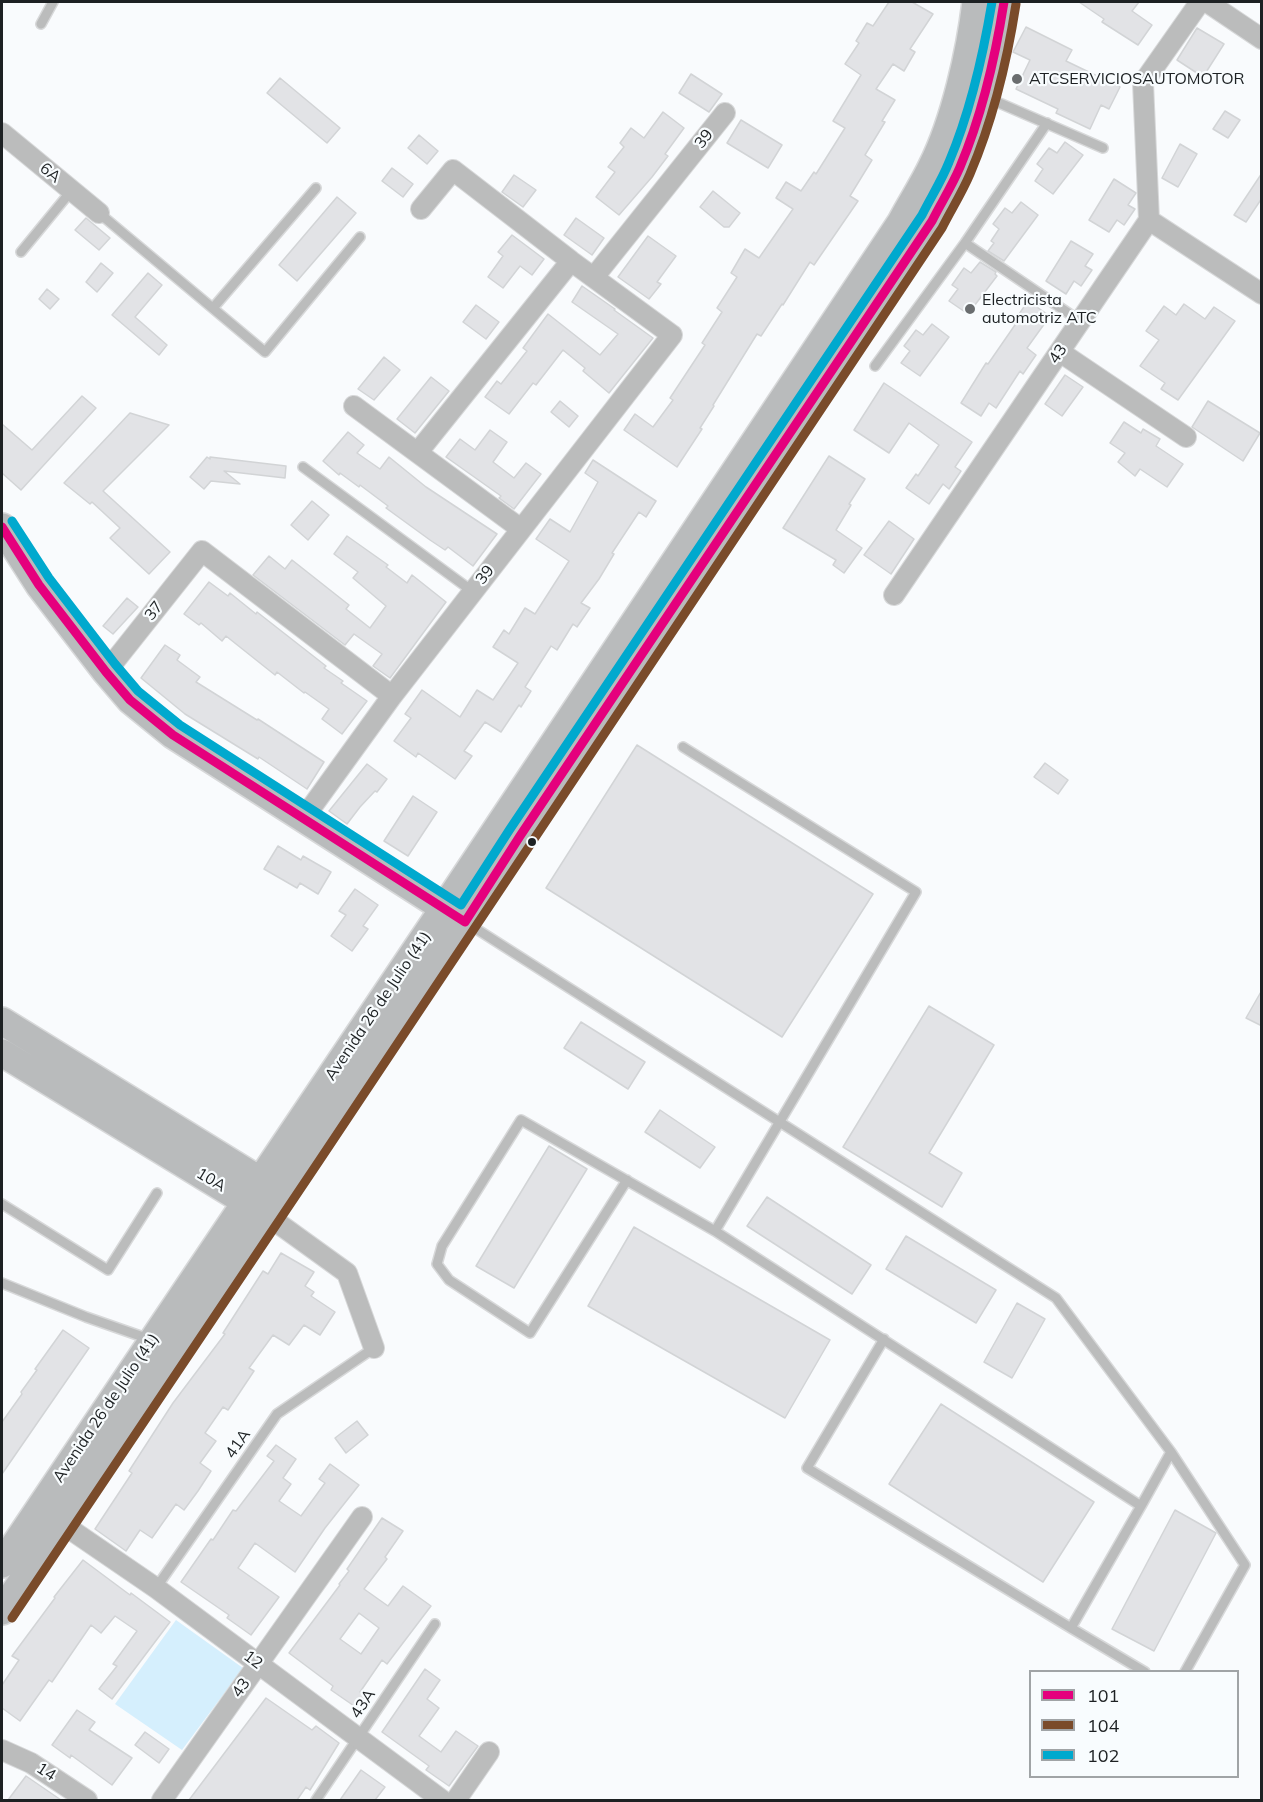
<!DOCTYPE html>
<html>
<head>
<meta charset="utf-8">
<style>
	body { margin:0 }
	#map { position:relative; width:1263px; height:1802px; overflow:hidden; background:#f9fbfd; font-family:Mulish,sans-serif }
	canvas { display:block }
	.frame { position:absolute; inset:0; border:3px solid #1d2123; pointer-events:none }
	.legend { position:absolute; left:1029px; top:1670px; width:210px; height:108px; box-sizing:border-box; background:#f8fcfe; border:2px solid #a0a4a6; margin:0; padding:8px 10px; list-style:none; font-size:18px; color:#1d2123 }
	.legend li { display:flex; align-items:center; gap:12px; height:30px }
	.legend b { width:30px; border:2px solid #a0a4a6 }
</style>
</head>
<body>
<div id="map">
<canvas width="1263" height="1802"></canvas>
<div class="frame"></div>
<ul class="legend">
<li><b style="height:8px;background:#e5007d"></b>101</li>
<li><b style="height:8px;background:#7a4b2a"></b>104</li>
<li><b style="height:8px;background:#00a9ce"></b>102</li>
</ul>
</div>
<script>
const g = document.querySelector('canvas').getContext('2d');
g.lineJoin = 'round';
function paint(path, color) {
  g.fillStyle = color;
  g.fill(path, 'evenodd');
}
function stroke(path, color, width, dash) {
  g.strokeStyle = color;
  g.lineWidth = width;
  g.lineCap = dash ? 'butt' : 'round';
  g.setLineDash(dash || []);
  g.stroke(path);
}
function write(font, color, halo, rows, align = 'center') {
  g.font = font + ' Mulish,sans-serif';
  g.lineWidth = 4.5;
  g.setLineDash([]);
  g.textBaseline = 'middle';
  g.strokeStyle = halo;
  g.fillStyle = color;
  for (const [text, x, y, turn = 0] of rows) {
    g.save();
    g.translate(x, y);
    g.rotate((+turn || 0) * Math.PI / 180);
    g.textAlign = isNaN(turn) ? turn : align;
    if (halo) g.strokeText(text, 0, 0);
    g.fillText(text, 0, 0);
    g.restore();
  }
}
const green = new Path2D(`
	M176 1620 243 1668 182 1750 115 1704Z`);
const building = new Path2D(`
	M889 2H912L933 14 910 49 915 52 904 71 893 64 876 89 895 100 882 121 885 122 865 155 872 160 850 196 858 201 814 265 810 262 783 305 782 304 761 336 757 334 713 405 714 406 700 428 702 429 677 467 624 430 635 414 653 427 673 400 670 398 705 345 702 343 722 312 717 308 737 277 731 273 745 249 759 258 793 209 776 198 786 182 801 191 814 172 816 174 845 128 833 121 861 75 845 64 859 43 856 41 867 23 873 26Z
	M1079 2H1139L1132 11 1152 25 1138 45 1102 22 1104 19Z
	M1026 27 1072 50 1066 61 1120 87 1109 109 1101 105 1090 129 1056 113 1058 109 1016 89 1030 60 1013 52Z
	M1197 28 1224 44 1203 77 1177 60Z
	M691 74 722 94 709 112 679 93Z
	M280 78 340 128 327 143 267 93Z
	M1225 111 1240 120 1228 138 1213 129Z
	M663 112 684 128 665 154 668 156 652 177 619 215 596 197 615 172 608 167 624 147 620 143 631 128 644 138Z
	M741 120 782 145 768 168 727 143Z
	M419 135 438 151 427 164 408 148Z
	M1065 142 1083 155 1053 194 1035 181 1043 169 1037 164 1049 148 1057 153Z
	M1180 144 1197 154 1178 187 1162 178Z
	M392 168 413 184 403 197 382 181Z
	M1262 173V198L1246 222 1234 215Z
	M514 175 536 190 523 207 502 192Z
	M1114 179 1136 193 1128 205 1135 209 1124 225 1117 220 1109 232 1089 220Z
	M713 191 740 213 729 227H724L700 207Z
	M337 197 356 213 297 281 279 265Z
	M1021 202 1038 215 1004 261 988 251 994 243 991 241 999 229 993 224 1005 208 1012 213Z
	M86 218 110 238 99 250 75 230Z
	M576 218 604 238 592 255 564 235Z
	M512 235 544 259 532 275 520 266 503 288 488 277 503 256 498 252Z
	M648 236 676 256 657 282 661 284 649 299 618 277Z
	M1071 241 1093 254 1085 266 1092 270 1081 286 1074 281 1066 294 1046 281Z
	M980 262 996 272 995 274 997 276 968 314 949 301 958 289 952 285 964 268 971 273Z
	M101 263 113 273 97 292 86 282Z
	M148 273 162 285 135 317 167 345 159 355 112 315Z
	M582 286 615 309 614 310 653 338 609 393 583 371 585 368 563 350 536 385 533 383 509 414 485 397 497 381 501 384 527 351 523 348 548 314 600 355 618 334 572 302Z
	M47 289 59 299 50 309 39 299Z
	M1028 301 1050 316 1027 348 1036 355 1023 374 1020 371 996 408 989 403 981 416 961 403 986 363 988 364 1017 322 1015 320Z
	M1184 304 1205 319 1214 307 1235 321 1178 400 1161 389 1165 383 1140 366 1159 340 1146 331 1164 306 1176 315Z
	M476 305 499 322 486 339 463 322Z
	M932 324 949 337 920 376 901 363 910 351 904 346 916 330 923 335Z
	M384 357 400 370 374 400 358 389Z
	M1065 375 1083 387 1062 416 1045 404Z
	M431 377 449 391 415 433 397 419Z
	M884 383 972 442 955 467 961 471 949 489 943 484 929 504 906 488 916 474 918 476 939 445 909 423 889 453 854 430Z
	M82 396 96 408 21 490 2 473V424L32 450Z
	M560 401 578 416 569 427 551 412Z
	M1208 401 1260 433 1243 461 1192 427Z
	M130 413 169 425 103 491 170 552 149 574 110 538 120 528 92 502 90 504 64 483Z
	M1124 422 1141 433 1143 429 1160 439 1156 446 1183 464 1167 487 1140 469 1135 476 1118 462 1125 453 1110 443Z
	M490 430 507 442 493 462 514 478 526 463 541 474 514 509 499 498 501 496 446 457 460 439 475 450Z
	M348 432 364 445 357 453 380 469 389 457 426 487 497 534 473 566 448 547 445 550 430 540 386 508 388 506 360 485 359 487 340 473 339 475 323 461Z
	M829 456 865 479 849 504 851 505 836 530 862 548 844 573 833 565 836 560 783 528Z
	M207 457 210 459V457L286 466 285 478 224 471 240 484 211 481 204 489 190 477Z
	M593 460 656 501 646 517 639 512 612 553 614 554 599 579 581 603 590 608 577 627 573 624 557 650 551 646 525 687 531 691 521 707 519 705 501 732 485 722 464 751 472 756 455 779 418 753 416 757 394 741 411 718 405 714 422 690 460 717 477 690 493 700 518 663 493 647 504 630 509 634 525 608 535 614 569 561 536 539 550 519 570 532 598 482 585 473Z
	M312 501 329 515 308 540 291 525Z
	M889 521 914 539 891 574 864 555Z
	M347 536 388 565 386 567 407 583 412 575 446 602 390 678 373 666 382 654 354 634 345 645 253 575 269 556 285 569 292 560 349 605 346 609 370 628 386 606 353 578 358 572 334 554Z
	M209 582 228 596 230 593 256 614 257 612 326 666 324 668 343 681 341 683 367 701 342 734 322 719 329 709 305 692 304 693 277 672 275 675 226 636 222 641 201 623 199 625 184 614Z
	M127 598 138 607 113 634 103 626Z
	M165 645 180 655 177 660 200 677 196 682 257 720 258 719 324 762 307 789 259 757 258 759 185 714 141 678Z
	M637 745 873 894 782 1037 546 888Z
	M1045 763 1068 780 1058 794 1034 777Z
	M367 764 387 779 377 792 375 791 360 807 347 824 329 811Z
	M413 796 437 812 408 856 384 841Z
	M278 846 301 860 303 856 331 872 318 894 300 883 297 888 264 869Z
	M355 889 378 905 363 926 368 929 352 951 331 936 346 915 339 911Z
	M1262 990V1026L1246 1018Z
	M929 1006 994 1045 929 1153 962 1173 942 1207 843 1147Z
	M581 1022 645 1062 628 1089 564 1048Z
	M660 1110 715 1147 700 1168 645 1132Z
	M549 1146 587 1169 514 1288 476 1266Z
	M767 1197 871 1265 852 1294 747 1226Z
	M634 1227 830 1340 785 1418 588 1306Z
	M906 1236 996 1290 976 1323 886 1269Z
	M281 1253 314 1272 305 1286 314 1292 311 1296 335 1312 320 1335 304 1325 289 1345 273 1335 249 1368 254 1371 228 1410 223 1407 205 1433 216 1441 200 1463 211 1471 198 1491 184 1510 176 1504 152 1538 140 1530 126 1551 95 1529 132 1473 129 1471 173 1403 225 1334 223 1333 263 1271 268 1274Z
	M1017 1303 1045 1319 1012 1378 984 1362Z
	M63 1330 89 1348 2 1474V1422L22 1394 21 1392 37 1370 35 1369Z
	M941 1404 1094 1502 1043 1582 889 1484Z
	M357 1421 368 1435 346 1453 335 1438Z
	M276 1445 296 1459 283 1478 291 1484 279 1501 301 1516 325 1483 319 1479 330 1464 359 1485 325 1528 295 1572 255 1543 238 1568 279 1597 251 1635 227 1618 229 1615 181 1582 211 1539 213 1540 233 1510 236 1511 274 1461 267 1456Z
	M1175 1510 1216 1533 1154 1651 1112 1629Z
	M382 1518 403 1531 385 1557 387 1559 364 1589 388 1606 403 1586 431 1606 387 1664 382 1660 360 1692 365 1696 357 1708 331 1690 333 1686 289 1653 340 1585 339 1584 349 1571 347 1569ZM359 1613 379 1628 361 1654 340 1639Z
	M83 1560 130 1595 131 1593 170 1622 112 1699 99 1689 117 1666 113 1664 137 1631 115 1616 101 1633 91 1625 52 1682 49 1680 20 1721 2 1708V1685L19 1660 12 1656 55 1598 54 1597Z
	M425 1669 440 1680 427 1699 439 1708 419 1736 441 1752 456 1731 478 1746 449 1786 426 1770 429 1766 382 1732Z
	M266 1698 312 1730 316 1726 339 1743 310 1790 306 1787 297 1800H189Z
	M77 1710 95 1722 89 1730 132 1758 112 1785 71 1755 70 1758 52 1745Z
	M145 1732 169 1749 159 1763 135 1745Z
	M361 1770 385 1787 375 1800H340Z
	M26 1776 61 1800H8Z`);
const lane = new Path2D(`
	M41 24 53 2
	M987 96 997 102 1103 148
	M99 213 265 352 360 237
	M965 243 1080 321
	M21 252 72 190
	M213 308 316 188
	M875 366 965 243 1047 123
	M303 467 472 591
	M467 923 1056 1298 1171 1452 1245 1565 1185 1672
	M627 1180 530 1333 449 1280 437 1264 442 1246 521 1120 715 1231 916 892 683 747
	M2 1204 108 1270 157 1193
	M715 1231 1141 1506 1071 1628 807 1468 884 1339
	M2 1283 86 1317 149 1339
	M1141 1506 1171 1452
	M156 1588 277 1414 374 1348
	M1071 1628 1145 1672
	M316 1800 435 1624`);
const street = new Path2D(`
	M1207 2 1262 39
	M2 133 99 213
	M1149 220 1262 294
	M594 277 725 113
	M1060 352 1186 437
	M354 406 521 529
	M418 452 571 261
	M894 595 1149 220 1143 83 1200 2
	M106 672 202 551 392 696
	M303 819 392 696 672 335 571 261 453 170 421 209
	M268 1216 347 1273 374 1348
	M61 1523 156 1588 442 1800
	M2 1750 31 1763 87 1800
	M162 1800 362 1517
	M456 1800 489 1752`);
const secondary = new Path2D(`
	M2 527 39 585 106 672 130 700 173 735 459 918
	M2 1021 274 1189
	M2 1053 259 1210
	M2 1564 444 908 901 222C911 203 923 185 932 166 955 120 970 52 976 2
	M2 1611 320 1140 520 836 932 221C941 203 952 186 960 167 982 114 996 58 1004 2`);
const bus1 = new Path2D(`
	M2 527 39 585 106 672 130 700 173 735 465 922
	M465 922 520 836 932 221C941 203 952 186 960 167 982 115 995 59 1004 2`);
const bus2 = new Path2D(`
	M12 1618C324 1156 632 691 942 228 951 210 962 193 970 174 993 120 1007 62 1016 4`);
const bus3 = new Path2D(`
	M12 521 49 578 115 664 138 691 180 725 461 905 510 829 922 215C931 197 942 180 949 162 971 110 983 56 992 2`);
const markers = [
	[1017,79,6,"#6a6d6f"],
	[970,309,6,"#6a6d6f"],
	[532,842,5,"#1d2123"]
];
const poiNames = [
	["ATCSERVICIOSAUTOMOTOR",1029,79],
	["Electricista",982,300],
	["automotriz ATC",982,318]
];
const streetNames = [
	["39",704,139,-52],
	["6A",50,173,39],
	["43",1058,354,-56],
	["39",485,575,-52],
	["37",154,611,-52],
	["Avenida 26 de Julio (41)",378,1006,-56],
	["10A",211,1180,31],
	["Avenida 26 de Julio (41)",106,1408,-56],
	["41A",238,1444,-55],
	["12",253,1660,37],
	["43",241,1688,-55],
	["43A",363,1704,-56],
	["14",46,1772,33]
];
paint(green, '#d5effd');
paint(building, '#e2e3e6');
stroke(building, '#d2d4d6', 1.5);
stroke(lane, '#d7d8d9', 12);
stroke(street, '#d7d8d9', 22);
stroke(secondary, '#d7d8d9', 30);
stroke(lane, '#bbbcbc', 9);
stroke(street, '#bbbcbc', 20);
stroke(secondary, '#b9bbbc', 27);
stroke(bus1, '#e5007d', 9);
stroke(bus2, '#7a4b2a', 9);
stroke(bus3, '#00a9ce', 9);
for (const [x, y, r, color] of markers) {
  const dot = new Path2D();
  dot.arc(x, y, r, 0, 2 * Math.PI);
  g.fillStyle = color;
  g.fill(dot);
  stroke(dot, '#f8fcfe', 2);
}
write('16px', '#1d2123', '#f8fcfe', poiNames, 'left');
write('16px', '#1d2123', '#f8fcfe', streetNames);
</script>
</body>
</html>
